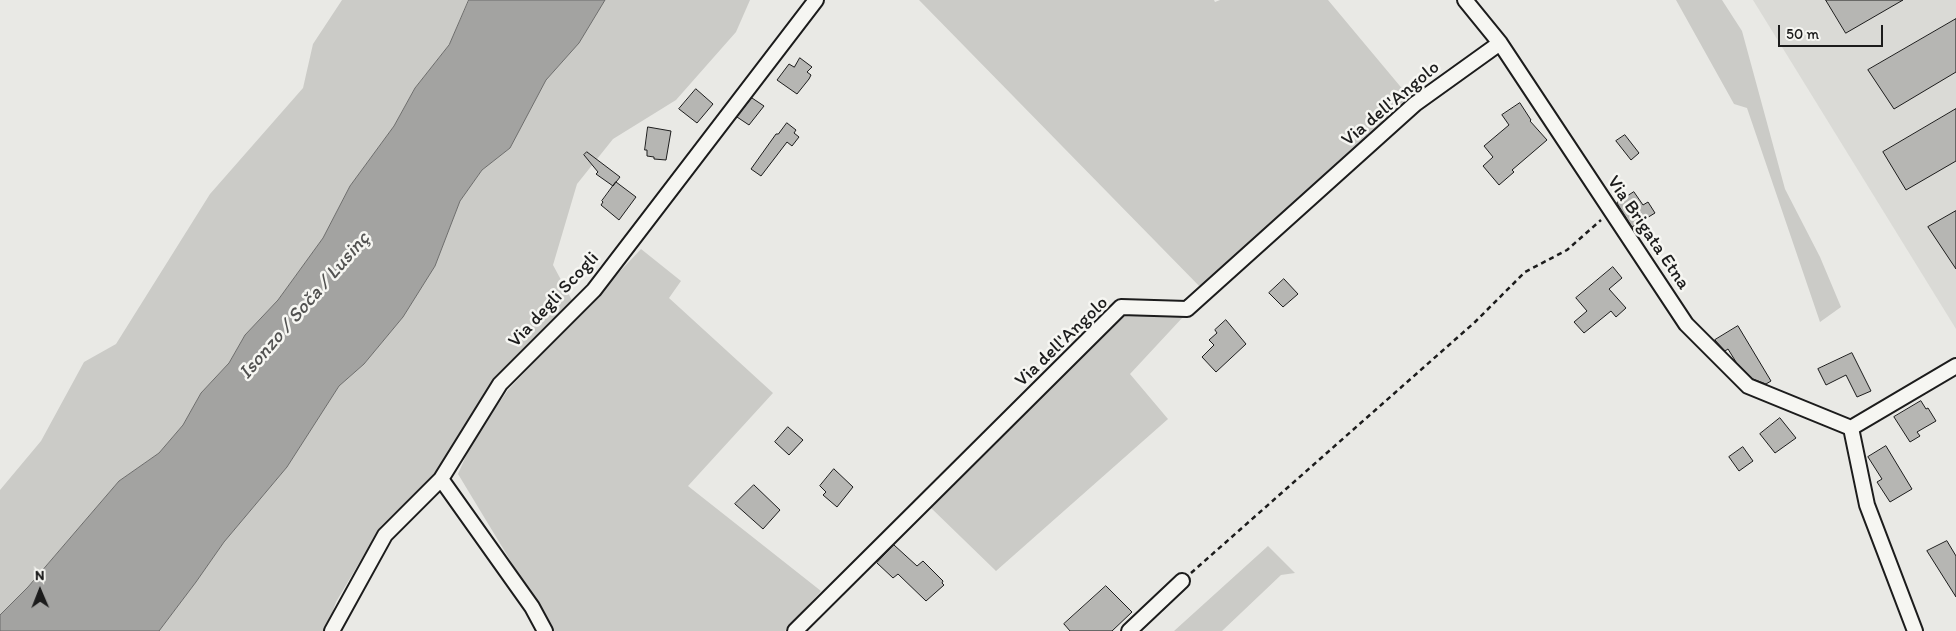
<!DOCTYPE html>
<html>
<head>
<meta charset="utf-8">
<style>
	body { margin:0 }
	#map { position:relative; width:1956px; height:631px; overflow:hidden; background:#e9e9e5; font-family:Itim,sans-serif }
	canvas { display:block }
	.north { position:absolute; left:15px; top:566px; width:50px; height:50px; -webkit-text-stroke:4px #f6f6f2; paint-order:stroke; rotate:359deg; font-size:14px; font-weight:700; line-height:20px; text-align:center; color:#1c1c1c }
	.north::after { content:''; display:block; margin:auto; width:18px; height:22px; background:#1c1c1c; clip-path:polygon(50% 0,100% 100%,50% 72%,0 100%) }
	.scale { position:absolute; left:1778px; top:25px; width:105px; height:22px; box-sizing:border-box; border:2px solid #1c1c1c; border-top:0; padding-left:6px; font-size:15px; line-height:18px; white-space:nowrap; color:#1c1c1c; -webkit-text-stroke:4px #f6f6f2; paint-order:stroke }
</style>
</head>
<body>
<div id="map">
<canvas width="1956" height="631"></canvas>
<div class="north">N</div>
<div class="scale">50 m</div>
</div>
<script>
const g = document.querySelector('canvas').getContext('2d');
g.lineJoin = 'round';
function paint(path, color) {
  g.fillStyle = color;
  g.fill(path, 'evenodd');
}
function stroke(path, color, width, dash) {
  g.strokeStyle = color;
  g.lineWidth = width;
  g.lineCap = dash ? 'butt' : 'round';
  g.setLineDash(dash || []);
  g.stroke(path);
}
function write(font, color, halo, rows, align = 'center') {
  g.font = font + ' Itim,sans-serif';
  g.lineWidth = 5;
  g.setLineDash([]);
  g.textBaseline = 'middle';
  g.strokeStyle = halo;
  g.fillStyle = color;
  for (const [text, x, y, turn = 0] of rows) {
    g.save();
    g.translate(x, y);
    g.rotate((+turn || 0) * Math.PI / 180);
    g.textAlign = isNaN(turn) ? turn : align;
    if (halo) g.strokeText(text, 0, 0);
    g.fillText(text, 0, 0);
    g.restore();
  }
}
const built = new Path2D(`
	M1753 0H1956V329Z`);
const green = new Path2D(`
	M342 0H469L449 45 415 88 394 126 350 186 323 238 278 300 245 335 229 363 201 393 183 425 159 453 119 481 28 587 0 615V490L41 441 84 362 116 344 210 194 303 88 313 44Z
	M605 0H750L736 32 676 100 613 139 577 184 553 265 574 304 512 362 492 385 438 471 381 526 336 602 326 631H159L196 582 224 542 287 467 339 386 364 364 403 317 435 266 460 201 482 170 510 148 546 80 579 43Z
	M919 0H1214L1215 2 1220 0H1328L1415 104 1205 292Z
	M1676 0H1722L1742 31 1785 189 1820 257 1841 307 1820 322 1747 108 1734 104Z
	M641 249 681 281 669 298 773 393 688 486 821 591 785 631H553L458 474 473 440 508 390Z
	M1125 314 1183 317 1130 374 1168 419 996 571 929 506Z
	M1268 546 1295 573 1281 575 1222 631H1174Z`);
const water = new Path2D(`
	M469 0H605L579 43 546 80 510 148 482 170 460 201 435 266 403 317 364 364 339 386 287 467 224 542 196 582 159 631H0V615L28 587 119 481 159 453 183 425 201 393 229 363 245 335 278 300 323 238 350 186 394 126 415 88 449 45Z`);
const building = new Path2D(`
	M1826 0H1903L1846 33Z
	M1956 19V72L1894 109 1868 70Z
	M800 58 812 67 807 72 811 75 809 79 797 94 777 80 789 64 794 67Z
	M696 89 713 104 697 123 679 109Z
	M752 98 764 106 749 125 737 117Z
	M1520 103 1531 120 1530 121 1547 140 1512 170 1514 172 1499 185 1483 166 1493 157 1484 146 1509 125 1502 115Z
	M1956 109V161L1906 190 1883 152Z
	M787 123 796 130 794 133 799 137 792 146 787 142 761 176 751 169 776 134H778Z
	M648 127 671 131 666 160 654 159V157L647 156V150H645Z
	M1625 135 1639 153 1631 160 1616 141Z
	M587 152 620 177 613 186 596 174 598 172 584 155Z
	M616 182 636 197 619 220 601 205 603 202 602 201Z
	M1634 192 1643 205 1648 202 1655 213 1632 227 1617 203Z
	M1956 211V269L1928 227Z
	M1613 267 1622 278 1609 289 1626 308 1616 317 1611 311 1584 333 1574 322 1587 311 1576 298Z
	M1284 279 1298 294 1283 307 1269 293Z
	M1226 320 1246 344 1216 372 1202 357 1214 345 1209 340 1217 333 1215 330Z
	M1738 326 1771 381 1766 384 1753 379 1736 362 1728 349 1725 351 1715 340Z
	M1852 353 1871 391 1857 397 1846 375 1826 385 1818 369Z
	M1921 401 1926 409 1928 408 1936 421 1917 432 1920 436 1910 442 1894 417Z
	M1780 418 1796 438 1775 453 1760 434Z
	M788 427 803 440 789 455 775 442Z
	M1886 446 1912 489 1890 502 1877 482 1882 479 1868 457Z
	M1743 447 1753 461 1739 471 1729 457Z
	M834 469 853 487 837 507 823 495 826 492 820 486Z
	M754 485 780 510 763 529 735 504Z
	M1947 541 1956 556V597L1927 551Z
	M894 545 917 566 923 561 943 581 942 583 944 585 926 601 898 574 893 578 877 563Z
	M1106 586 1132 612 1112 631H1070L1064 624Z`);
const path = new Path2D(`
	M1191 573 1475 322 1525 272 1567 250 1601 220`);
const street = new Path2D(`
	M1465 0 1500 43 1686 324 1748 386 1851 428 1867 505 1915 631
	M1851 428 1956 366
	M441 479 532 607 545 631
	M332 631 385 535 441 479 500 384 594 290 816 0
	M795 631 1121 307 1187 309 1415 104 1500 43
	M1129 631 1182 581`);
const streetNames = [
	["Via dell'Angolo",1391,104,-40],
	["Via Brigata Etna",1648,233,56],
	["Via degli Scogli",554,300,-47],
	["Via dell'Angolo",1062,342,-44]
];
const waterNames = [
	["Isonzo / Soča / Lusinç",305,306,-49]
];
paint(built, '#dadad6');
paint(green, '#cbcbc7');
paint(water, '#a3a3a1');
stroke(water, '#6d6d6c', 1);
paint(building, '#b6b6b3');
stroke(building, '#1c1c1c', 1);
stroke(street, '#1c1c1c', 18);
stroke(path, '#1c1c1c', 2.5, [5, 4]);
stroke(street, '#f6f6f2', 14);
write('19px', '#1c1c1c', '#f6f6f2', streetNames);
write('italic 20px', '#525251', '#f6f6f2', waterNames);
</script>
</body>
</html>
